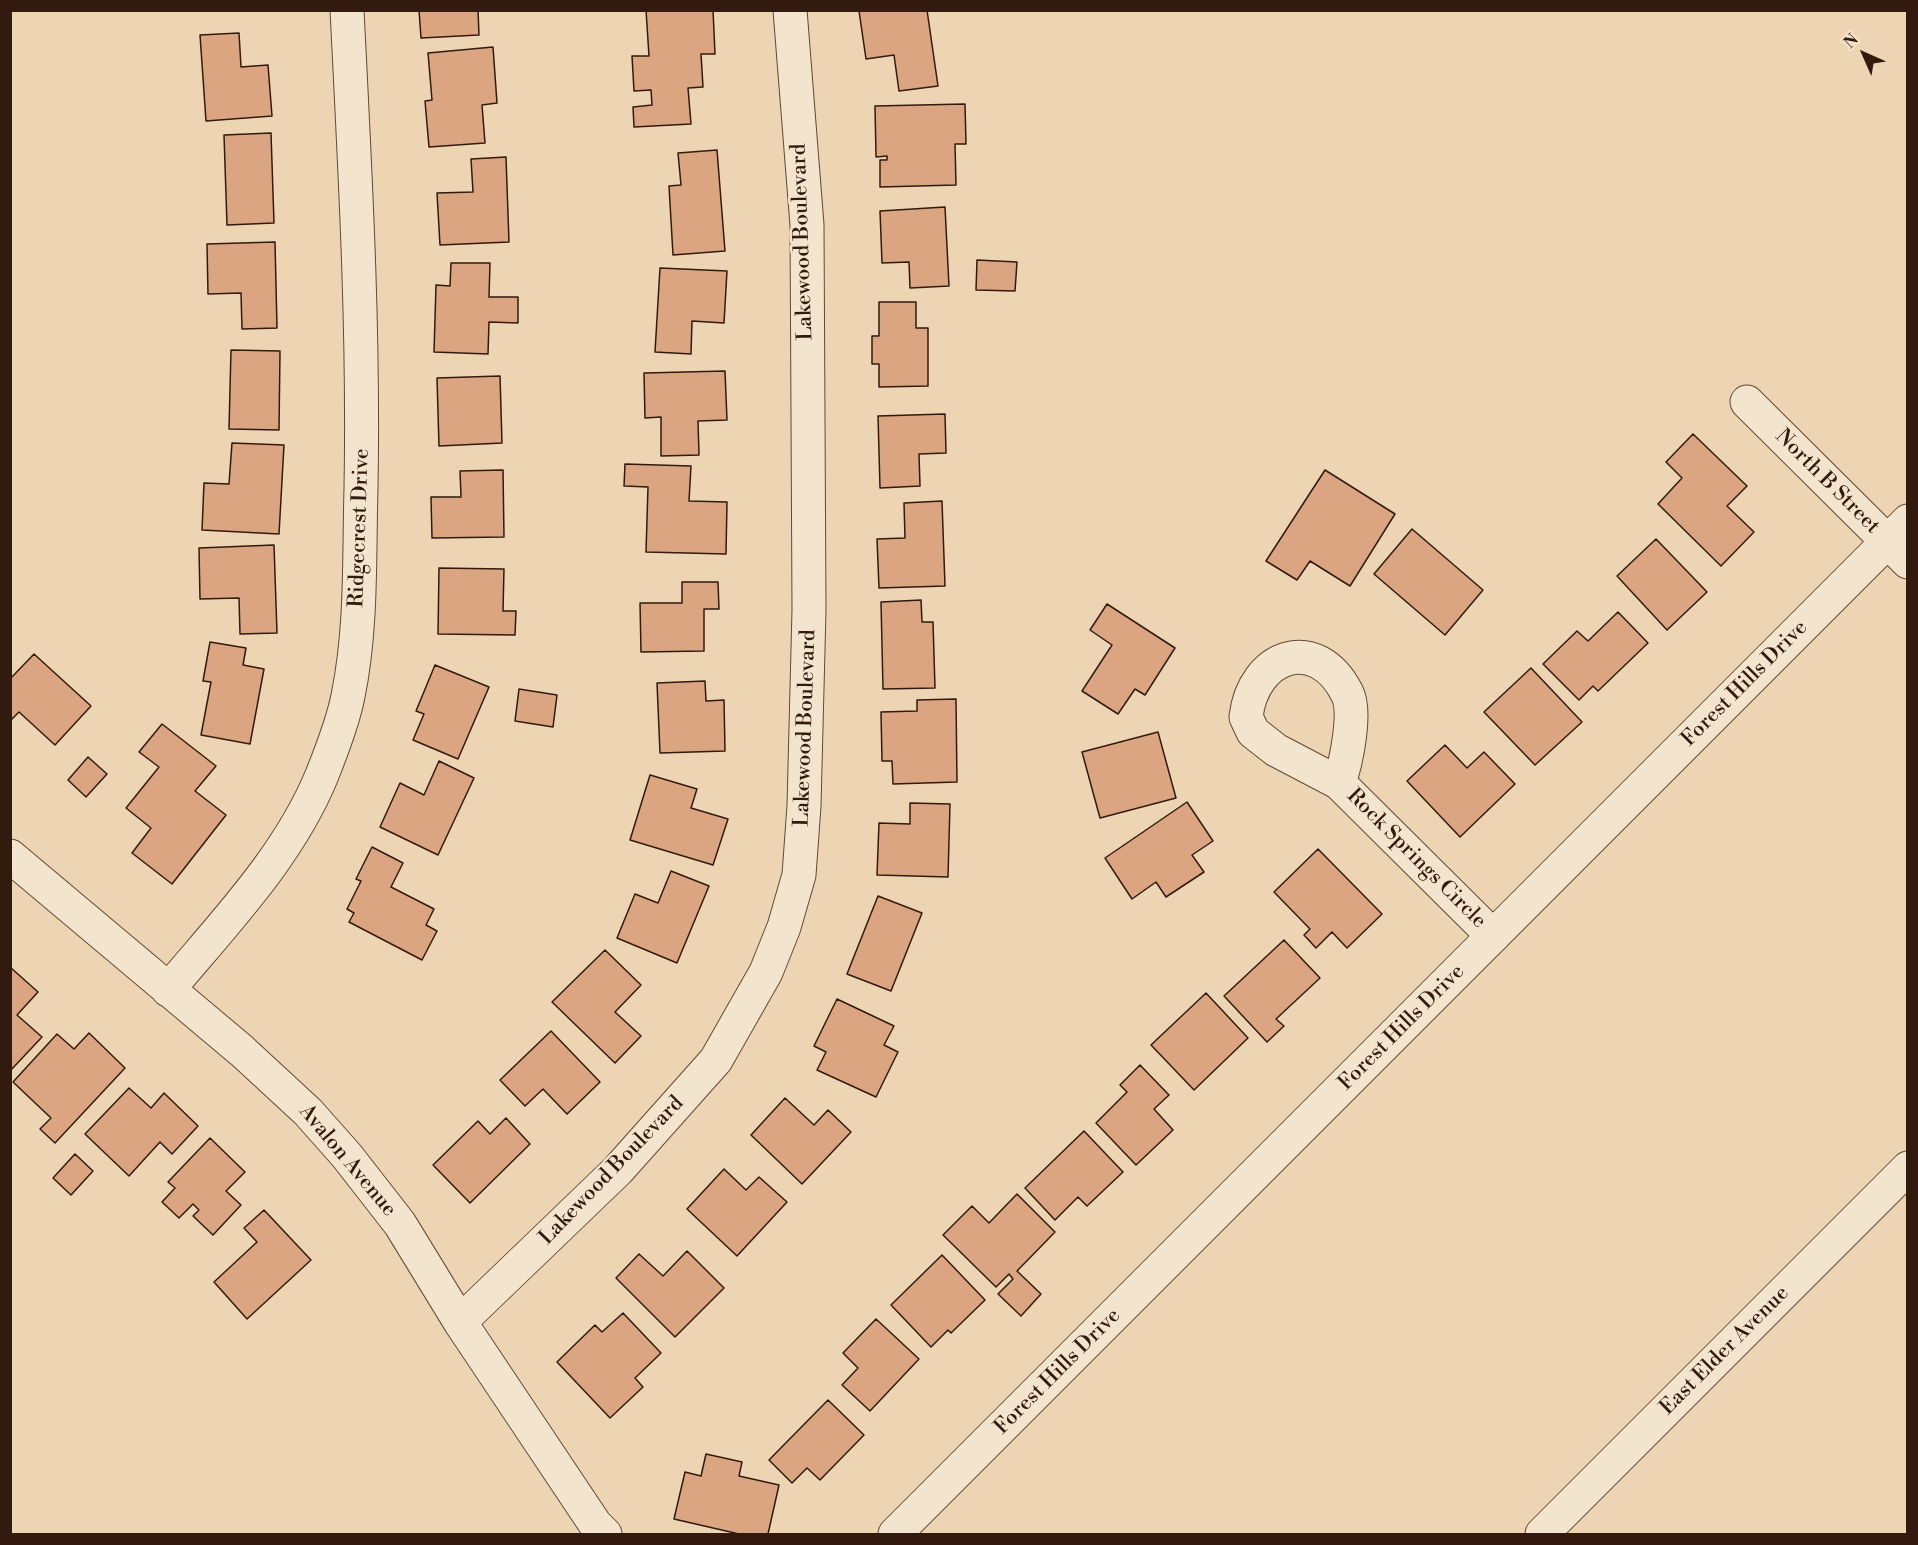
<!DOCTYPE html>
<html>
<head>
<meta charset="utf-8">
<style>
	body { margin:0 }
	#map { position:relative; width:1918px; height:1545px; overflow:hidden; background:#edd5b3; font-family:"Libre Bodoni",serif }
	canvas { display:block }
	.frame { position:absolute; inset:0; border:12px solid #321a0e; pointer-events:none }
	.north { position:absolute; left:1834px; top:24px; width:60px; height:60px; -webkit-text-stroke:4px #f3e4ce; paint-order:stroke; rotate:315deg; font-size:16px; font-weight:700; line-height:24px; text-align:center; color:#321a0e }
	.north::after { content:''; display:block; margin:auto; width:21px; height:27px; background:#321a0e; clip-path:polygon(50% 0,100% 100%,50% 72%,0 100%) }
</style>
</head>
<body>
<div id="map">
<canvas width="1918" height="1545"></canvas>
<div class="frame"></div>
<div class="north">N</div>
</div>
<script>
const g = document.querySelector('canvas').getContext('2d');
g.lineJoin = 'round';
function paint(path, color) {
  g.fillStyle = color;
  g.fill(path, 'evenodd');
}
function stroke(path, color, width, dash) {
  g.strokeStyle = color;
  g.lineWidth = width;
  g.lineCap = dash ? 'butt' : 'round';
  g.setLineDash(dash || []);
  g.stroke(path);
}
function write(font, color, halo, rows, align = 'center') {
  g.font = font + ' "Libre Bodoni",serif';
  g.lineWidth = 5;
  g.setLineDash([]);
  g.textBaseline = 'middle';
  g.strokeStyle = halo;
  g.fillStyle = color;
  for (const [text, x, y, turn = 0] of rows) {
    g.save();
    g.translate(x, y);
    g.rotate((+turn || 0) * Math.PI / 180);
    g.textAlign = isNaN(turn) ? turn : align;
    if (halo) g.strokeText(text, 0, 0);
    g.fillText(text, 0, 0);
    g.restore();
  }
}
const building = new Path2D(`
	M419 10H478L479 35 421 38Z
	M646 10H713L715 54H701L703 87 688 88 691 124 634 127 633 107 652 105 651 90 634 91 632 56H649Z
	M927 10 938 86 899 91 894 55 866 59 859 11Z
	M239 33 241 67 268 65 272 116 206 121 200 35Z
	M493 47 497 103 482 105 485 143 429 147 425 101 432 100 428 53Z
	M965 104 966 144H955L956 185 880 187V160H887V156L876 157 875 106Z
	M271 133 274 223 227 225 224 135Z
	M717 150 725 251 673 255 669 186 681 185 678 153Z
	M506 157 509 242 440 245 437 193 473 192 471 159Z
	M945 207 949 286 910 288 909 262 882 263 880 211Z
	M275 242 277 328 242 329 241 293 208 294 207 244Z
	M977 260 1017 262 1015 291 976 290Z
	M451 263H490L489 297H518V323L489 322 488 354 434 352 436 285 450 286Z
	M660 268 727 271 724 323 692 321 691 354 655 352Z
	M879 302H916V328H928V386L879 387V364H872V336H879Z
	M231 350 280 351 279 430 229 429Z
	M725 371 727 420 698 421 699 455 661 456V417L645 418 644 373Z
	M500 376 502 443 439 446 437 378Z
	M945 414 946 453 919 454 920 486 880 488 878 416Z
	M1693 434 1747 486 1727 506 1754 532 1721 566 1658 504 1682 478 1666 462Z
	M232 443 284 445 279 534 202 530 204 483 229 484Z
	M625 464 691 466 689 501 727 502 726 554 646 552 648 487 624 486Z
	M503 470 504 537 432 538 431 497H461L460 471Z
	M1325 470 1395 514 1350 586 1310 561 1297 580 1266 561Z
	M942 501 945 586 879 588 877 539 905 538 904 503Z
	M1412 529 1483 590 1445 635 1374 574Z
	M1656 539 1707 592 1667 630 1617 576Z
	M274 545 277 633 240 634 239 598 200 599 199 548Z
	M439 568 504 569 503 611H516L515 635 438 634Z
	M682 582H718L719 609H704V651L641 652 640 603H682Z
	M921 600 922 622H933L935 688 883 689 881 602Z
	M1107 604 1175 648 1145 695 1135 689 1118 714 1082 691 1112 645 1090 630Z
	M1618 612 1648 643 1598 691 1593 686 1579 700 1543 664 1577 631 1588 641Z
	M210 642 246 648 243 665 264 669 250 744 201 735 211 682 203 681Z
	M34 654 91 706 55 745 19 712 10 721V679Z
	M435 665 489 687 458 759 413 740 424 714 416 711Z
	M1531 668 1582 722 1535 765 1484 712Z
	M705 681 706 701 724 700 725 751 660 753 657 683Z
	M519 689 557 695 553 727 515 721Z
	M956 699 957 782 893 784 892 761H882L881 712 917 711V700Z
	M162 724 216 766 195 791 226 815 172 884 132 853 151 828 126 808 159 767 139 752Z
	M1158 732 1176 798 1100 818 1082 752Z
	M1445 745 1467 768 1484 752 1515 784 1460 837 1407 781Z
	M88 757 107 774 86 797 68 780Z
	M439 761 474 778 438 855 380 827 400 783 424 795Z
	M650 775 697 789 691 808 728 819 713 865 630 840Z
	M1187 802 1213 841 1192 855 1204 872 1166 897 1156 882 1132 899 1105 858Z
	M910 803 950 804 948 877 877 875 879 823 910 824Z
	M372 847 403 863 391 887 434 909 426 925 437 931 422 960 349 922 354 913 347 909 361 881 356 879Z
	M1318 849 1382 914 1347 948 1332 932 1316 948 1304 935 1310 929 1274 892Z
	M671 871 709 886 677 963 617 938 635 894 658 903Z
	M878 896 922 913 891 991 847 974Z
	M1284 940 1320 978 1276 1019 1284 1026 1267 1042 1224 996Z
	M605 950 641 985 615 1012 641 1036 615 1063 552 1002Z
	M10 967 38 992 17 1015 42 1037 10 1071Z
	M1206 993 1248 1038 1194 1090 1151 1045Z
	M837 999 894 1026 884 1045 898 1052 876 1097 817 1070 826 1052 814 1046Z
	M551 1031 600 1082 567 1114 543 1089 525 1106 500 1080Z
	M89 1033 125 1068 55 1143 40 1129 51 1118 13 1082 57 1034 74 1049Z
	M1140 1065 1169 1095 1154 1109 1173 1130 1136 1165 1096 1123 1127 1092 1120 1085Z
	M129 1088 151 1108 164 1093 198 1126 172 1154 160 1142 129 1176 85 1134Z
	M785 1098 814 1125 828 1110 851 1132 802 1184 751 1135Z
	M506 1118 530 1144 470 1203 433 1165 478 1121 490 1134Z
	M1084 1131 1123 1172 1087 1206 1078 1197 1055 1220 1025 1188Z
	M210 1138 245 1172 226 1191 241 1205 213 1235 193 1216 199 1210 193 1204 179 1218 162 1202 175 1188 168 1182Z
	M75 1154 93 1171 71 1195 53 1178Z
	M724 1169 746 1190 759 1177 787 1202 737 1256 687 1209Z
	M1017 1194 1055 1232 1017 1271 1041 1294 1021 1316 998 1294 1013 1279 1009 1274 996 1287 943 1235 972 1206 989 1223Z
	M264 1210 311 1260 247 1319 214 1282 257 1242 244 1228Z
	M687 1251 724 1288 675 1337 616 1278 639 1254 663 1276Z
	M942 1255 985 1300 951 1333 948 1330 931 1347 891 1305Z
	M623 1313 661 1353 635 1378 643 1387 610 1418 557 1362 595 1325 602 1332Z
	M876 1319 919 1359 870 1411 842 1385 858 1368 843 1353Z
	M828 1400 864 1435 820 1480 807 1468 792 1483 769 1460Z
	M706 1454 742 1462 739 1476 779 1485 768 1534H739L674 1519 685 1472 701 1476Z`);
const minor = new Path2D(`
	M1747 402 1908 562
	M1339 783C1346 763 1357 712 1347 693 1316 632 1253 655 1246 717L1253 732 1276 750 1339 783 1493 936
	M10 856 242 1051 308 1112 347 1156 400 1224 460 1322 595 1524 605 1534
	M168 990C224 923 289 856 322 775 332 750 343 722 348 696 362 628 359 557 361 489 364 329 355 170 347 10
	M460 1322 618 1170 716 1060 766 972 784 927 799 875 804 806 809 610 807 225 790 10
	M1542 1534 1908 1168`);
const tertiary = new Path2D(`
	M895 1534 1908 521`);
const streetNames = [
	["Lakewood Boulevard",803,242,-92],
	["North B Street",1827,482,45],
	["Ridgecrest Drive",360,528,-88],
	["Forest Hills Drive",1745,684,-45],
	["Lakewood Boulevard",806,728,-88],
	["Rock Springs Circle",1416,859,45],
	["Forest Hills Drive",1402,1028,-45],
	["Avalon Avenue",347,1161,50],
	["Lakewood Boulevard",612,1171,-46],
	["East Elder Avenue",1725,1351,-45],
	["Forest Hills Drive",1058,1372,-45]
];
paint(building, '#dba582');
stroke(building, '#321a0e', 1.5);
stroke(minor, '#614937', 35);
stroke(tertiary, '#614937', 35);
stroke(minor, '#f3e4ce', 33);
stroke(tertiary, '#f3e4ce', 33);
write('21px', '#321a0e', '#f3e4ce', streetNames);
</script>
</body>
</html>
